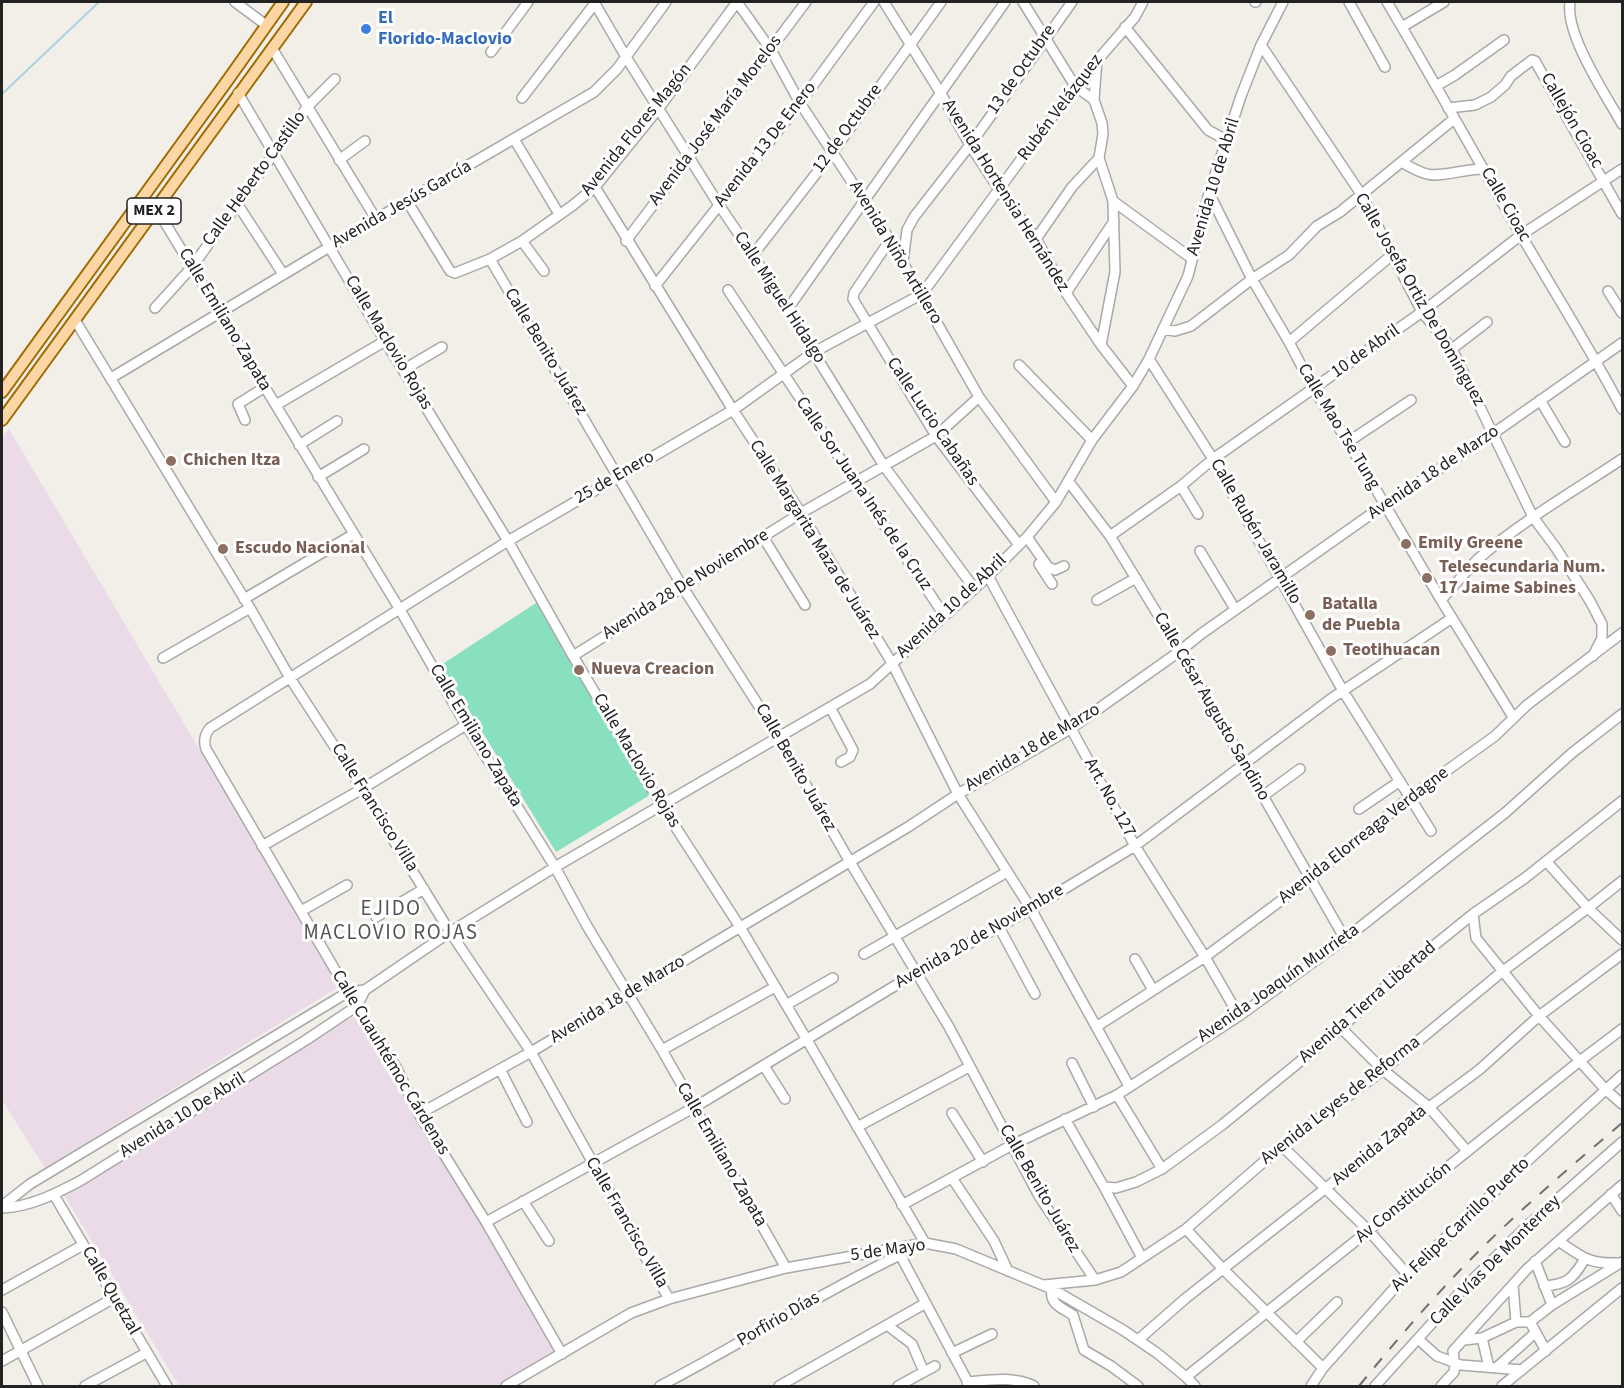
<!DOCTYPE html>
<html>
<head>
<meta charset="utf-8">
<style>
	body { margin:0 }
	#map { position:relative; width:1624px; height:1388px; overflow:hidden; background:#f2efe9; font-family:"Source Sans 3",sans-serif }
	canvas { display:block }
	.frame { position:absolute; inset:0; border:3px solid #222; pointer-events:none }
</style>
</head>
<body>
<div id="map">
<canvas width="1624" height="1388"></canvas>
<div class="frame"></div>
</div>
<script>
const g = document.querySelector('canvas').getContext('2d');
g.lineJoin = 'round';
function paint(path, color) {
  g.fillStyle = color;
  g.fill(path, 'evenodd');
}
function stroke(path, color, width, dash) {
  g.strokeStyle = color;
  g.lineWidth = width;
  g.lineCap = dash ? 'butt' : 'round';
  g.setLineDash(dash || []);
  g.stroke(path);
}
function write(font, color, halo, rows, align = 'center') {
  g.font = font + ' "Source Sans 3",sans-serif';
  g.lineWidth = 6;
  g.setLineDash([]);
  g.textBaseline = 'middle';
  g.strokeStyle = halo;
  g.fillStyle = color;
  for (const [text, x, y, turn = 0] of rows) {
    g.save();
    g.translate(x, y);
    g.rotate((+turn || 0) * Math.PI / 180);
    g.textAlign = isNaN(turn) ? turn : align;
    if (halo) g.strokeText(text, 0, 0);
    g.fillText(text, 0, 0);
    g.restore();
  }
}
const industrial = new Path2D(`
	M9 429 340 986 45 1168 2 1100V439Z
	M358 1014 557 1352 498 1386H179L64 1195Z`);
const pitch = new Path2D(`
	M536 603 650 795 556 852 441 665Z`);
const stream = new Path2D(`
	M2 94 99 2`);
const minor = new Path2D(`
	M235 2 266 25
	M594 2 626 57 719 205 753 255 884 466 974 588
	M737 2 771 50 800 103 890 240 979 397 1056 502
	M884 2 940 92 970 145 1000 191 1036 239 1066 293 1101 345 1133 386
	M1023 2 1075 86 1094 100 1102 123 1103 134 1099 158 1113 201 1115 272 1101 345
	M1255 2H1256
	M1349 2 1385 67
	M1387 2C1433 79 1476 157 1521 235 1555 293 1591 350 1622 409
	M1570 2C1565 35 1606 95 1622 124
	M1125 27 1208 130 1228 141
	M1402 27 1444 2
	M1261 45 1361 194 1422 312 1452 349 1533 517 1556 548 1590 601 1602 624V638L1593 656
	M272 48 376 219
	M491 52 528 2
	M1436 86 1455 75 1504 40
	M238 93 385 341 508 541 573 656 662 806 740 927 807 1040 925 1243
	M522 98 596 2
	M1094 100 1097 59
	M1448 108 1475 105 1491 97 1505 85 1511 76 1532 60 1535 61 1622 214
	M514 139 559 214
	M339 160 365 141
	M1401 162C1409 166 1418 172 1427 174 1441 178 1467 168 1484 169
	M595 187 733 410 801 513 892 663 958 794 1031 909 1129 1086
	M1209 193 1252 279 1289 342 1313 388 1348 442 1441 600 1513 717
	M407 201 450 271 455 273 490 259 522 241 572 206 595 187 659 108 737 2
	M1113 201 1191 258
	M238 205 283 274
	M156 208 399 608 466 725 555 867 587 926 662 1050 786 1268
	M1036 239 1072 187 1099 158
	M890 240 854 293 853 299 936 436 1019 545
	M522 241 544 271
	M626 241 806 2
	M753 255 832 153 941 2
	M490 259 682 586 778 736 850 862 949 1027 1039 1196 1095 1280
	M903 262 907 230 914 217 970 145 1072 2
	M655 286 800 103 874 2
	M728 290 944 615
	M1608 291 1622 313
	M1066 293 1114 221
	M155 308 192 267 308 106 335 79
	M787 310 1005 2
	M75 320 250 608 290 678 362 789 450 932 531 1052 669 1299
	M1163 329 1175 331 1191 326 1252 279 1289 255 1317 226 1340 212 1454 119
	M1289 342 1393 254
	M1452 349 1487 322
	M1149 359 1213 459 1343 691 1431 831
	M1019 365 1092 440
	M403 370 442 347
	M111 378 376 219 594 92 617 69 666 2
	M1540 400 1565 442
	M276 405 385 341
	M245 420 238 404 265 387
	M1348 442 1411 400
	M299 445 337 421
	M318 477 364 449
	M1069 482 1110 536 1180 651 1345 939
	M1181 486 1198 514
	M1110 536 1181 486 1213 459 1422 312 1521 235 1622 169
	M763 537 805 605
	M1027 537 1048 567 1055 570 1064 566
	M1200 551 1235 609
	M1039 564 1052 584
	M988 576 1135 846 1205 957 1239 1016
	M244 599 352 535
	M1097 600 1136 578
	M1441 600C1453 587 1465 572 1478 559 1522 521 1574 491 1622 459
	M573 656 801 513 936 436 979 397
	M163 658 250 608
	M830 707 853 750 850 757 841 762
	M1263 796 1300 769
	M1359 809 1400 781
	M262 846 362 789 466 725
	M1546 861 1588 908 1622 940
	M301 911 347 885
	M1473 914 1476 938 1539 1016 1605 1089 1622 1104
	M376 917 424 889
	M999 927 1035 994
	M864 954 1007 872
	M1135 959 1153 990
	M786 1005 833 978
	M1096 1027 1205 957 1310 879 1410 797 1495 736 1527 705 1622 633
	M1341 1028 1383 1070 1429 1107 1467 1151
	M662 1050 775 987
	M1072 1063 1094 1107
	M764 1066 785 1099
	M500 1069 527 1122
	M1117 1095 1162 1169
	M952 1113 983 1162
	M419 1114 531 1052 908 827 958 794 1070 729 1180 651 1201 634 1384 505 1494 433 1622 343
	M1065 1119 1104 1187 1142 1258
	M857 1127 969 1067
	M1282 1146 1369 1231 1407 1274
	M952 1178 994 1241 1008 1271
	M1104 1187 1116 1188 1136 1182 1162 1169 1222 1125 1341 1028 1400 973 1473 914 1525 878 1622 801
	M1611 1194 1622 1211
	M54 1195 167 1386
	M523 1201 549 1241
	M902 1205 1012 1145 1117 1095 1239 1016 1345 939 1446 859 1505 813 1572 753 1622 714
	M2 1206 30 1184 330 1003 348 992 365 990 450 932 555 867 870 684 988 576 1027 537 1056 502 1092 440 1133 386 1149 359 1188 276 1209 193 1241 96 1261 45 1283 2
	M2 1208C30 1207 55 1194 80 1181L306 1040 357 1006 365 990
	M486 1222 695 1107 916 973 1031 909 1135 846 1332 698 1452 618
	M1186 1229 1223 1269 1323 1368
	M1560 1242C1582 1257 1589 1264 1617 1263
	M898 1251 970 1386
	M1535 1261 1552 1305
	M1044 1285 1095 1280 1121 1272 1186 1229 1282 1146 1383 1070 1503 971 1588 908 1622 881
	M1513 1285 1516 1322
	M1544 1286C1569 1284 1572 1279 1585 1259
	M1052 1289C1049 1304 1062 1308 1073 1315L1084 1350 1111 1366 1138 1386
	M2 1290 83 1245
	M2 1312 38 1386
	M1530 1322 1552 1305 1622 1262
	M887 1325 912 1344 924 1372
	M1482 1338 1489 1367
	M1418 1339 1437 1356 1461 1365 1522 1370
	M1138 1340 1186 1298 1429 1107 1479 1070 1539 1016 1622 954
	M1464 1340 1482 1338 1516 1322H1530L1546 1351
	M1296 1342 1337 1302
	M952 1353 992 1334
	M562 1354 486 1222 419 1114 397 1069 348 992 206 749C203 740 205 734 210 728L508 541 733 410 814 352 922 294 1075 86 1135 17 1143 2
	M2 1361 114 1298
	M1496 1368 1535 1333
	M1186 1377 1581 1060 1622 1029
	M967 1382C990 1380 1013 1376 1034 1386
	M85 1386 146 1353
	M506 1386 631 1313 669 1299 786 1268 925 1243 956 1249 1052 1289 1123 1330 1157 1353 1186 1377 1195 1386
	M660 1386C741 1344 818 1294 900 1255
	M779 1386 926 1303
	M898 1386 935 1366
	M1311 1386 1323 1368 1407 1274 1512 1175 1622 1075
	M1375 1386 1463 1289 1527 1226 1622 1142
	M1441 1386 1454 1372 1455 1366 1453 1351 1527 1269 1622 1185
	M1502 1386 1622 1288`);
const major = new Path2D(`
	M2 392 230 77 283 2
	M2 420 306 2`);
const rail = new Path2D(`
	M1359 1386C1399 1337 1441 1288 1486 1244 1530 1201 1576 1162 1622 1123`);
const markers = [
	[366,29,6,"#3f7fe0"],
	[171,461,6,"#8d6e63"],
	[1406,544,6,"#8d6e63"],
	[223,549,6,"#8d6e63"],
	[1427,578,6,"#8d6e63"],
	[1310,615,6,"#8d6e63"],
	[1331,651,6,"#8d6e63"],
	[579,670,6,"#8d6e63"]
];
const shields = [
	[154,211,54]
];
const shieldNames = [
	["MEX 2",154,211]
];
const shopNames = [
	["El",378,19],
	["Florido-Maclovio",378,40]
];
const streetNames = [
	["13 de Octubre",1022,70,-55],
	["Rubén Velázquez",1061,108,-53],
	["Avenida José María Morelos",716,121,-53],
	["Callejón Cioac",1571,121,60],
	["12 de Octubre",848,129,-54],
	["Avenida Flores Magón",637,130,-51],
	["Avenida 13 De Enero",766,145,-52],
	["Calle Heberto Castillo",255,179,-54],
	["Avenida 10 de Abril",1214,187,-73],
	["Avenida Hortensia Hernández",1005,196,58],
	["Avenida Jesús García",402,205,-30],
	["Calle Cioac",1505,205,60],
	["Avenida Niño Artillero",895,253,59],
	["Calle Miguel Hidalgo",779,298,57],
	["Calle Josefa Ortiz De Domínguez",1419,300,60],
	["Calle Emiliano Zapata",224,320,59],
	["Calle Maclovio Rojas",388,343,59],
	["Calle Benito Juárez",545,352,59],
	["10 de Abril",1366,352,-35],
	["Calle Lucio Cabañas",932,422,56],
	["Calle Mao Tse Tung",1338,427,59],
	["Avenida 18 de Marzo",1434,473,-34],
	["25 de Enero",615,478,-30],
	["Calle Sor Juana Inés de la Cruz",863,494,56],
	["Calle Rubén Jaramillo",1255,532,60],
	["Calle Margarita Maza de Juárez",814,540,58],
	["Avenida 28 De Noviembre",686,585,-32],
	["Avenida 10 de Abril",952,607,-43],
	["Calle César Augusto Sandino",1211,707,60],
	["Calle Emiliano Zapata",475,736,59],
	["Avenida 18 de Marzo",1033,748,-31],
	["Calle Maclovio Rojas",636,761,59],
	["Calle Benito Juárez",795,768,60],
	["Art. No. 127",1109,798,61],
	["Calle Francisco Villa",374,808,58],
	["Avenida Elorreaga Verdagne",1364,836,-38],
	["Avenida 20 de Noviembre",980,937,-30],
	["Avenida Joaquín Murrieta",1279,984,-35],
	["Avenida 18 de Marzo",618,1000,-31],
	["Avenida Tierra Libertad",1368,1003,-41],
	["Calle Cuauhtémoc Cárdenas",390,1063,59],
	["Avenida Leyes de Reforma",1341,1101,-38],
	["Avenida 10 De Abril",183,1116,-32],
	["Avenida Zapata",1380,1146,-39],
	["Calle Emiliano Zapata",721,1155,60],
	["Calle Benito Juárez",1039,1189,60],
	["Av Constitución",1404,1203,-39],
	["Calle Francisco Villa",626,1223,60],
	["Av. Felipe Carrillo Puerto",1461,1225,-44],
	["5 de Mayo",888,1251,-8],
	["Calle Vías De Monterrey",1496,1261,-45],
	["Calle Quetzal",110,1291,60],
	["Porfirio Días",779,1320,-30]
];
const educationNames = [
	["Chichen Itza",183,461],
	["Emily Greene",1418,544],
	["Escudo Nacional",235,549],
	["Telesecundaria Num.",1439,568],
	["17 Jaime Sabines",1439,589],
	["Batalla",1322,605],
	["de Puebla",1322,626],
	["Teotihuacan",1343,651],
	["Nueva Creacion",591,670]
];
const quarterNames = [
	["EJIDO",391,910],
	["MACLOVIO ROJAS",391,934]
];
paint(industrial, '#ebdbe8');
paint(pitch, '#88e0be');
stroke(stream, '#aad3df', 2);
stroke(minor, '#a9a9a9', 12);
stroke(major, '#a06b00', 14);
stroke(minor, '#fff', 9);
stroke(major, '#fcd6a4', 10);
stroke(rail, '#707070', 2, [12, 12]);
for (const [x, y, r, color] of markers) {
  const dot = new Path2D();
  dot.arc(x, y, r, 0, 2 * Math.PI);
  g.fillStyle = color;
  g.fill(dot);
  stroke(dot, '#fff', 2);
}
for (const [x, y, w] of shields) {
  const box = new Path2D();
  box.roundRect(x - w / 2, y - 13, w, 26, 4.5);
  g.fillStyle = '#fff';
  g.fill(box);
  stroke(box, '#222', 1.5);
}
write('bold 16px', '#222', null, shieldNames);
write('bold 18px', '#366cbe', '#fff', shopNames, 'left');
write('18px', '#222', '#fff', streetNames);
write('bold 18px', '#785e54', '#fff', educationNames, 'left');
g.letterSpacing = '1.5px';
write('21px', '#555', '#fff', quarterNames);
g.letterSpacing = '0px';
</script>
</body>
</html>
